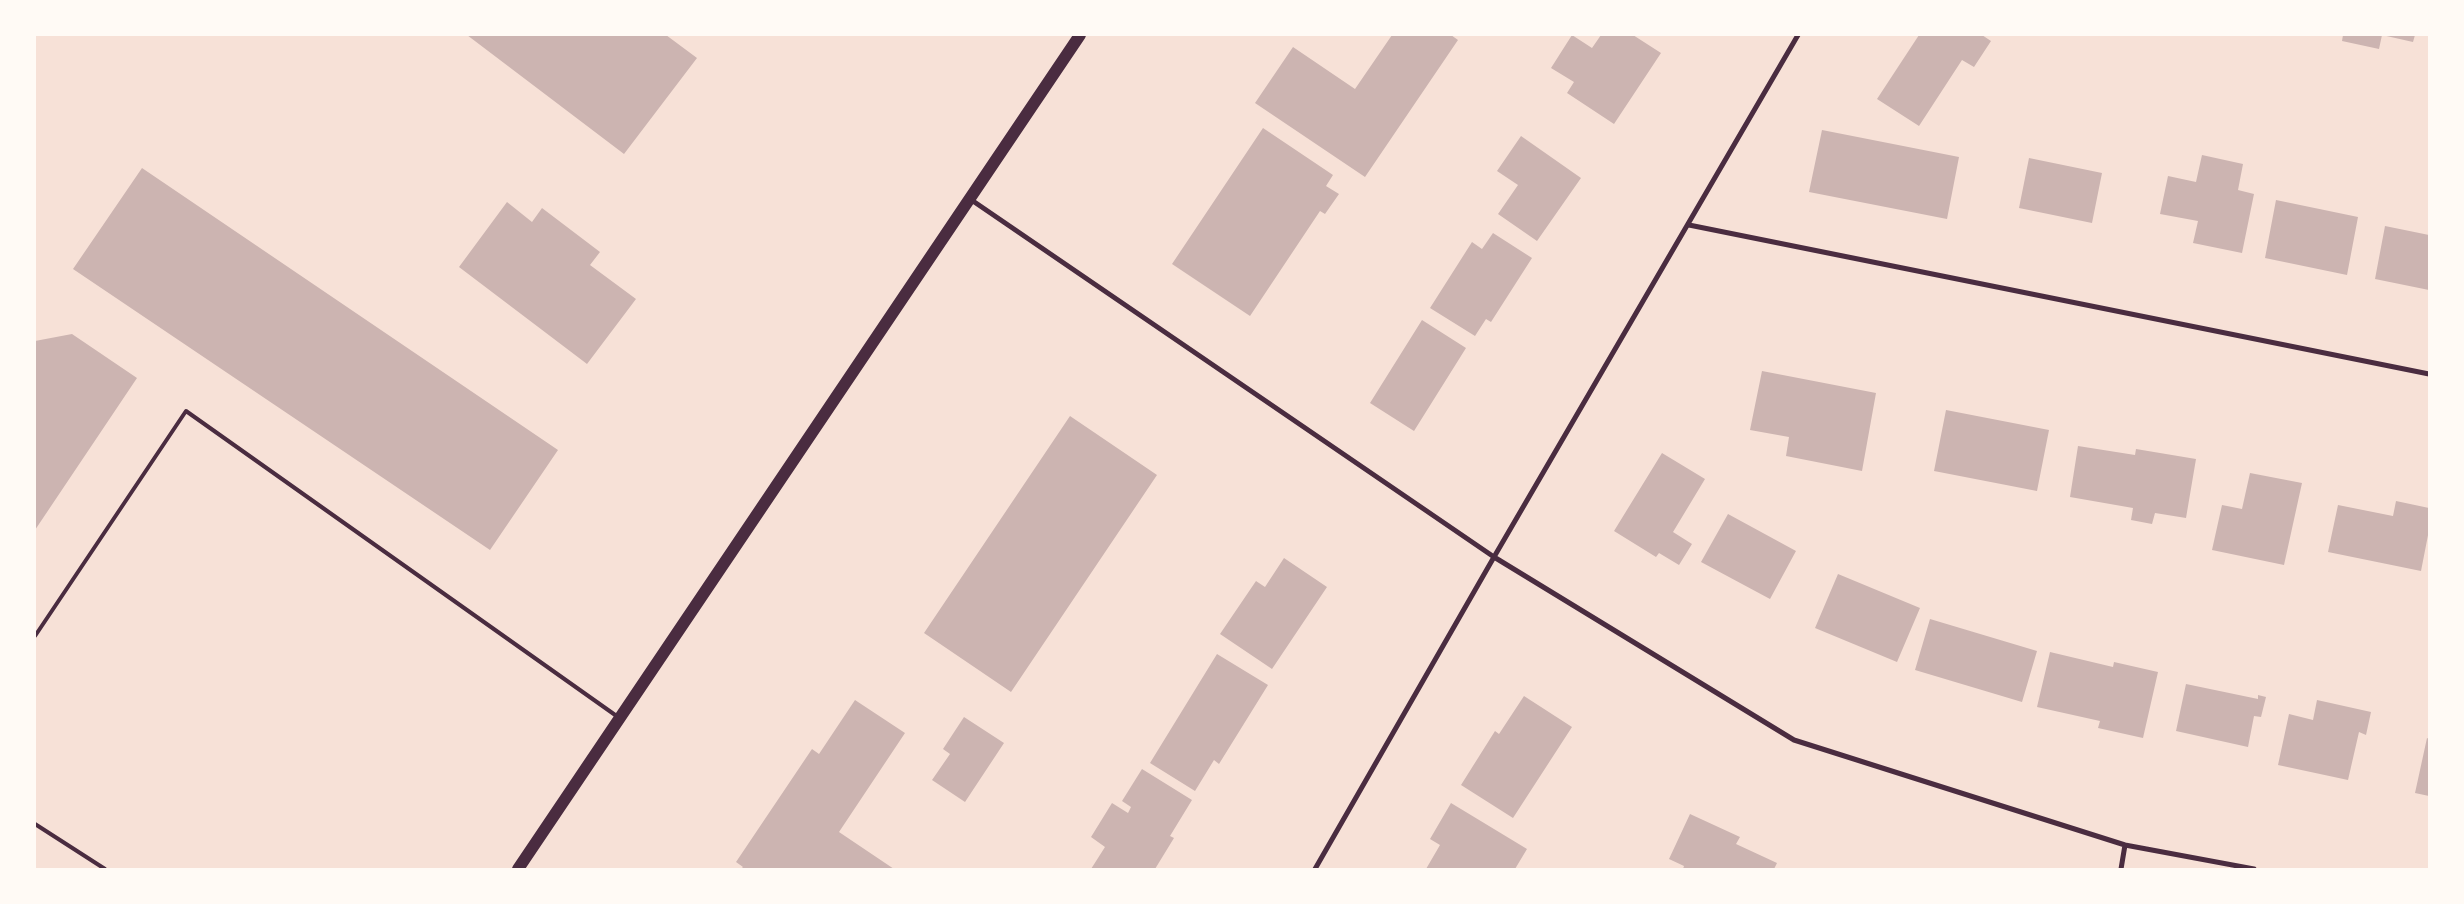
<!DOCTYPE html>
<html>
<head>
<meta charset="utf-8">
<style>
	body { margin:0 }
	#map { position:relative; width:2464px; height:904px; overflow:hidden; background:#f7e1d7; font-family:"Source Serif 4",serif }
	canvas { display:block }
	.frame { position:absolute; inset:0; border:36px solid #fffaf5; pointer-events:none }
</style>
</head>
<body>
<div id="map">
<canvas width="2464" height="904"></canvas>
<div class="frame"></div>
</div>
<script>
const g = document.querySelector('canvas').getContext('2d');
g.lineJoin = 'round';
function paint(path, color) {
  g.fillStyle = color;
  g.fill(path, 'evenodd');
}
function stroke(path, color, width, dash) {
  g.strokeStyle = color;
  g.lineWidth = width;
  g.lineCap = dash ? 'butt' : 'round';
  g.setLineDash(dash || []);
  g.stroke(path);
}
const building = new Path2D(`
	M467 35H666L697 58 624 154Z
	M1392 35H1451L1458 40 1365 177 1255 103 1293 47 1355 89Z
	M1572 35 1592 48 1601 35H1633L1661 53 1614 124 1567 93 1574 82 1551 68Z
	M1919 35H1982L1991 41 1974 67 1962 60 1919 126 1877 99Z
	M2343 35H2382L2379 49 2342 41Z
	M2382 35H2415L2413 42Z
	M1263 128 1333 175 1326 186 1339 194 1325 214 1320 211 1250 316 1172 264Z
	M1822 130 1959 157 1947 219 1809 192Z
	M1521 136 1581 178 1537 241 1498 214 1518 185 1497 171Z
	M2202 155 2243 164 2238 190 2254 194 2242 253 2193 243 2198 221 2160 214 2168 176 2196 182Z
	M2029 158 2102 173 2092 223 2019 208Z
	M142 168 558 450 490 550 73 269Z
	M2276 200 2358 217 2347 275 2265 258Z
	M507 202 532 222 542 208 600 252 590 265 636 299 587 364 459 267Z
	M2385 226 2429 235V290L2375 279Z
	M1493 233 1532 258 1491 322 1486 319 1475 336 1430 308 1472 242 1482 249Z
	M1422 320 1466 348 1414 431 1370 403Z
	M72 334 137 378 35 530V341Z
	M1762 371 1876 393 1862 471 1786 456 1789 437 1750 430Z
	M1946 410 2049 430 2037 491 1934 471Z
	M1070 416 1157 475 1011 692 924 633Z
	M2078 446 2135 455 2136 449 2196 459 2186 518 2155 513 2152 524 2131 520 2133 508 2070 497Z
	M1662 453 1705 479 1673 532 1692 544 1679 565 1659 553 1656 557 1614 531Z
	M2250 473 2302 483 2284 565 2212 550 2222 505 2242 509Z
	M2396 501 2429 508V530L2421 571 2328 552 2338 505 2393 516Z
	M1728 514 1796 551 1770 599 1701 562Z
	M1284 558 1327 587 1272 669 1220 634 1256 581 1265 587Z
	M1838 574 1920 608 1897 662 1815 628Z
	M1930 619 2037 651 2022 702 1915 670Z
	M2050 652 2113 667 2114 662 2158 672 2143 738 2098 728 2100 721 2037 707Z
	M1217 654 1268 685 1219 764 1214 760 1195 791 1150 763Z
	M2186 684 2258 699V695L2266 697 2261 717 2254 716 2248 747 2176 731Z
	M1524 696 1572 727 1513 818 1461 785 1495 731 1499 734Z
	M855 700 905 733 839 832 894 869H741L743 867 736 862 812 749 819 754Z
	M2317 700 2371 712 2366 735 2359 732 2348 780 2278 765 2289 714 2313 720Z
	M964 717 1004 743 965 802 932 780 950 754 943 749Z
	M2427 738 2429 739V796L2415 793Z
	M1142 769 1192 800 1170 836 1174 838 1155 869H1091L1105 847 1091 837 1112 803 1128 813 1131 807 1122 801Z
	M1451 803 1527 849 1515 869H1426L1440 845 1430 839Z
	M1690 814 1740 837 1736 844 1777 863 1774 869H1683L1684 866 1669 859Z`);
const service = new Path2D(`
	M35 636 186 411 618 717
	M35 824 105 869`);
const minor = new Path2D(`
	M970 199 1494 557 1794 740 2125 845 2254 869
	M1689 225 2429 374
	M1315 869 1494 557 1798 35
	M2121 869 2125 845`);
const primary = new Path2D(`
	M518 869 1080 35`);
paint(building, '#ccb4b1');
stroke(service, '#4a2c40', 4);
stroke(minor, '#4a2c40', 5);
stroke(primary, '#4a2c40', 12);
</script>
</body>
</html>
